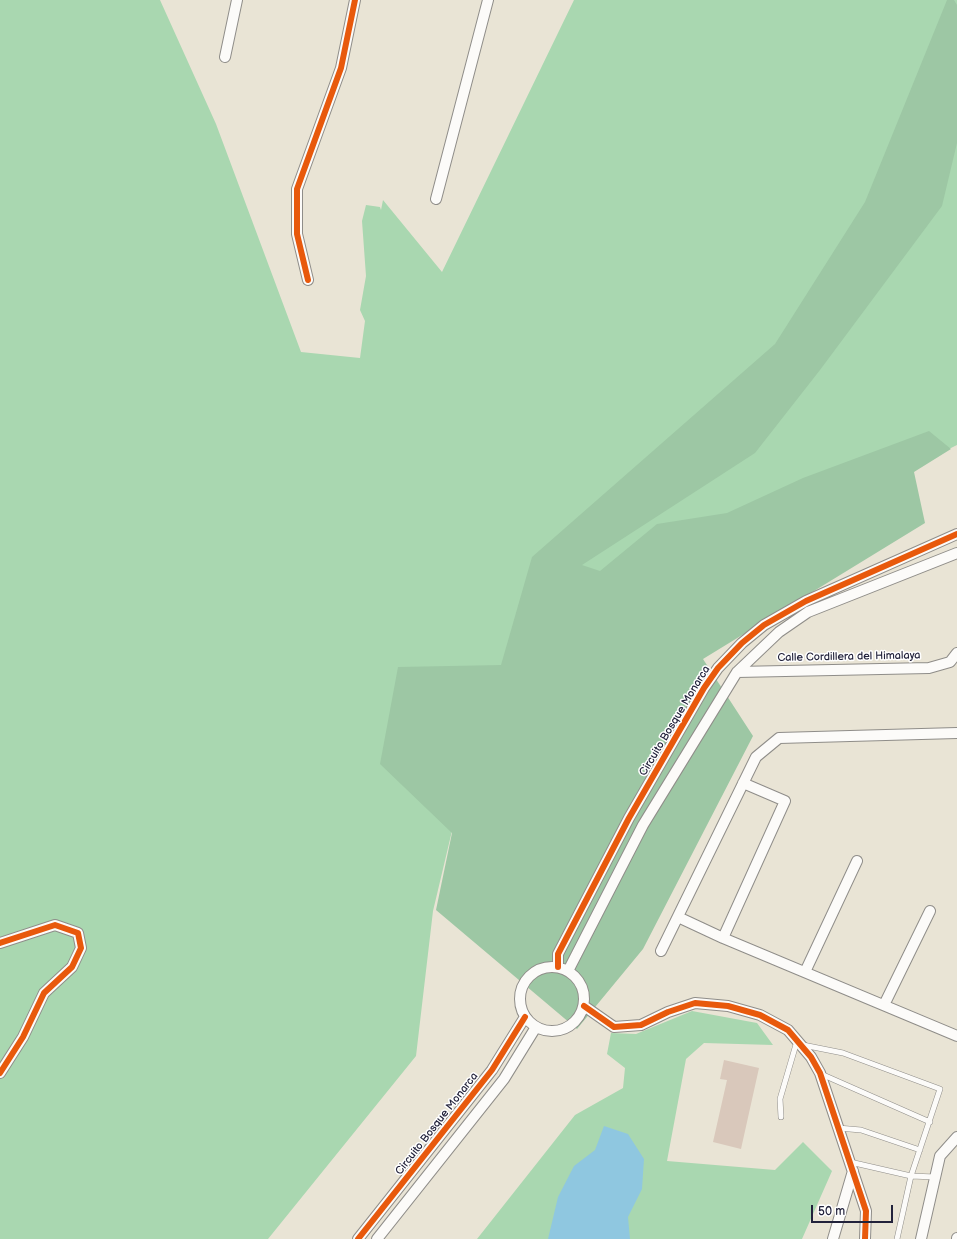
<!DOCTYPE html>
<html>
<head>
<meta charset="utf-8">
<style>
	body { margin:0 }
	#map { position:relative; width:957px; height:1239px; overflow:hidden; background:#e9e4d5; font-family:"Balsamiq Sans",sans-serif }
	canvas { display:block }
	.scale { position:absolute; left:811px; top:1205px; width:82px; height:18px; box-sizing:border-box; border:2px solid #22223b; border-top:0; padding-left:5px; font-size:12px; line-height:14px; white-space:nowrap; color:#22223b; -webkit-text-stroke:3px #fff; paint-order:stroke }
</style>
</head>
<body>
<div id="map">
<canvas width="957" height="1239"></canvas>
<div class="scale">50 m</div>
</div>
<script>
const g = document.querySelector('canvas').getContext('2d');
g.lineJoin = 'round';
function paint(path, color) {
  g.fillStyle = color;
  g.fill(path, 'evenodd');
}
function stroke(path, color, width, dash) {
  g.strokeStyle = color;
  g.lineWidth = width;
  g.lineCap = dash ? 'butt' : 'round';
  g.setLineDash(dash || []);
  g.stroke(path);
}
function write(font, color, halo, rows, align = 'center') {
  g.font = font + ' "Balsamiq Sans",sans-serif';
  g.lineWidth = 3;
  g.setLineDash([]);
  g.textBaseline = 'middle';
  g.strokeStyle = halo;
  g.fillStyle = color;
  for (const [text, x, y, turn = 0] of rows) {
    g.save();
    g.translate(x, y);
    g.rotate((+turn || 0) * Math.PI / 180);
    g.textAlign = isNaN(turn) ? turn : align;
    if (halo) g.strokeText(text, 0, 0);
    g.fillText(text, 0, 0);
    g.restore();
  }
}
const green = new Path2D(`
	M0 0H160L216 124 301 352 360 358 365 321 360 310 366 276 362 221 366 205 380 207 381 210 383 200 442 272 574 0H957V445L488 679 433 911 416 1056 268 1239H0Z
	M692 1011 757 1023 773 1045 704 1043 686 1059 667 1161 775 1170 803 1142 832 1171 802 1239H477L575 1115 623 1088 625 1068 607 1054 611 1033 636 1034Z`);
const forest = new Path2D(`
	M947 0H954L957 5V143L942 206 820 370 755 453 582 565 600 571 657 524 727 513 803 478 929 431 951 449 914 472 925 523 703 659 753 736 643 949 577 1029 436 910 452 833 380 764 398 667 501 665 532 557 775 344 865 202Z`);
const water = new Path2D(`
	M604 1126 628 1134 644 1159 642 1189 628 1217 630 1239H548L558 1197 574 1166 595 1150Z`);
const building = new Path2D(`
	M724 1060 759 1068 741 1149 713 1142 727 1080 720 1079Z`);
const lane = new Path2D(`
	M803 1045 843 1053 940 1089 911 1176 850 1162
	M821 1074 930 1122
	M781 1117 780 1099 797 1041
	M838 1128 861 1130 920 1150
	M897 1239 911 1176 935 1177`);
const street = new Path2D(`
	M225 57 237 0
	M436 199 488 0
	M308 280 297 234V189L341 68 355 0
	M737 672 929 668 950 662 957 653
	M678 917 723 938 957 1036
	M723 938 785 801 743 783
	M0 943 55 925 78 933 81 948 72 967 44 993 23 1037 0 1073
	M661 951 756 757 779 738 957 733
	M520 999a32 32 0 1 1 64 0a32 32 0 1 1-64 0Z
	M558 967V954L629 818 704 688 718 668 742 643 764 625 806 601 957 534
	M568 971 643 825 737 672 779 632 808 612 957 553
	M805 972 857 861
	M884 1005 930 911
	M584 1006 614 1027 641 1025 668 1012 695 1003 728 1006 760 1015 788 1030 811 1057 820 1073 866 1211 865 1239
	M358 1239 492 1070 525 1017
	M377 1239 504 1079 536 1027
	M833 1239 853 1171
	M921 1239 940 1156 957 1137
	M957 1239V1238`);
const cycleway = new Path2D(`
	M308 280 297 234V189L341 68 355 0
	M0 943 55 925 78 933 81 948 72 967 44 993 23 1037 0 1073
	M558 967V954L629 818 704 688 718 668 742 643 764 625 806 601 957 534
	M584 1006 614 1027 641 1025 668 1012 695 1003 728 1006 760 1015 788 1030 811 1057 820 1073 866 1211 865 1239
	M358 1239 492 1070 525 1017`);
const streetNames = [
	["Calle Cordillera del Himalaya",849,657,-1],
	["Circuito Bosque Monarca",675,721,-59],
	["Circuito Bosque Monarca",437,1124,-52]
];
paint(green, '#a9d7b0');
paint(forest, '#9dc7a4');
paint(water, '#8fc7e0');
paint(building, '#d9c8bb');
stroke(lane, '#8f8d89', 6);
stroke(street, '#8f8d89', 12);
stroke(lane, '#fcfbf9', 5);
stroke(street, '#fcfbf9', 10);
stroke(cycleway, '#e8590c', 6);
write('11px', '#22223b', '#fff', streetNames);
</script>
</body>
</html>
